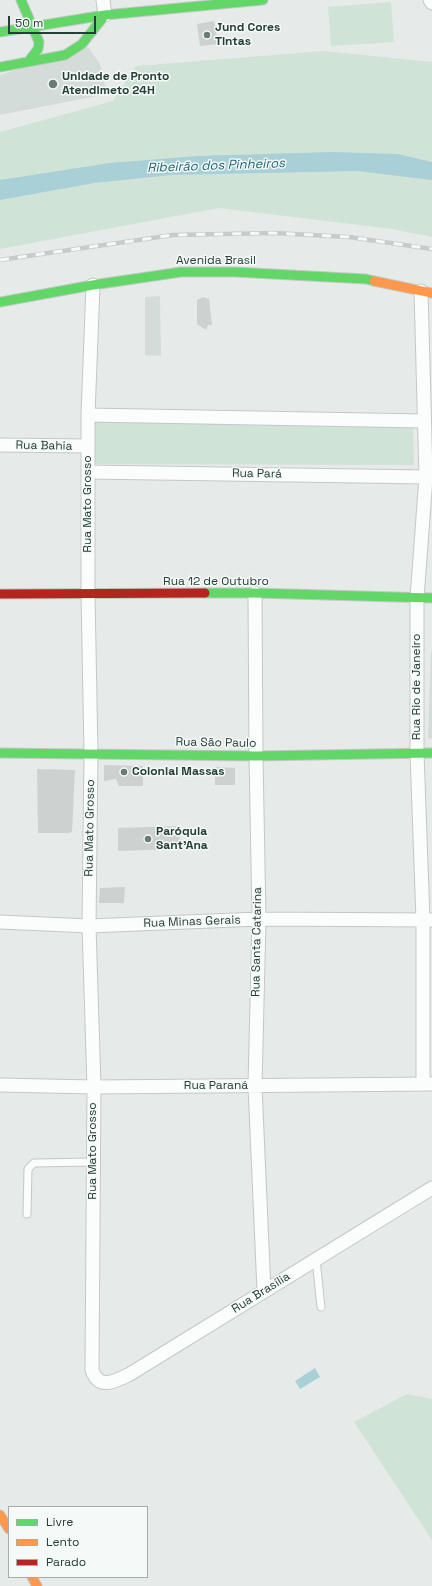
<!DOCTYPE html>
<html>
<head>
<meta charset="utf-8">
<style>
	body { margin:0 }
	#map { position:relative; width:432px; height:1586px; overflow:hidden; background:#e6ebe9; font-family:"Space Grotesk",sans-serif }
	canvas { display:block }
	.legend { position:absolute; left:8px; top:1506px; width:140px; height:72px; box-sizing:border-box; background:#f5f9f7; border:1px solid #a1aeab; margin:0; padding:5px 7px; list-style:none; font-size:12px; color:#243e38 }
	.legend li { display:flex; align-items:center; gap:8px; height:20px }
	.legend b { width:20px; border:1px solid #a1aeab }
	.scale { position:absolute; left:8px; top:16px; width:88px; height:18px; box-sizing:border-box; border:2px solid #243e38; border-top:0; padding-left:5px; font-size:12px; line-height:14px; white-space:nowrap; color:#243e38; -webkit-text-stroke:3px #f5f9f7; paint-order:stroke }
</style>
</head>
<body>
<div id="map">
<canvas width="432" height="1586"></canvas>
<ul class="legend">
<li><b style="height:5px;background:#63d668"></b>Livre</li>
<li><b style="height:5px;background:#ff974d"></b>Lento</li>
<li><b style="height:5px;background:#b3261e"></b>Parado</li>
</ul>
<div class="scale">50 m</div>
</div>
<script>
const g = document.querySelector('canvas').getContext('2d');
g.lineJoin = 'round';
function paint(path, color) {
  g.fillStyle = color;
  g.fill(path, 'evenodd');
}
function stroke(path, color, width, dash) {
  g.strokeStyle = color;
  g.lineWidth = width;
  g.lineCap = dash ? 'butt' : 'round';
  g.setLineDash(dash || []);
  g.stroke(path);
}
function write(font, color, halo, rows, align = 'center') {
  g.font = font + ' "Space Grotesk",sans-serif';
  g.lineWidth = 3;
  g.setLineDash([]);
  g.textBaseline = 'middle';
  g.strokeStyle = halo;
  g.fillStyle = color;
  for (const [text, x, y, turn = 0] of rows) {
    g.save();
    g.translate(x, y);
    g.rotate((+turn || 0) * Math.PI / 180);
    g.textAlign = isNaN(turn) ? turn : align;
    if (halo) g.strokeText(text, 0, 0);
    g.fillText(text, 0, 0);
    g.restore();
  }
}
const built = new Path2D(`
	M88 47 100 64 107 94 0 115V75Z
	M160 296 161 356 145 355V297Z
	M431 651H432V739L428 738Z`);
const green = new Path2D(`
	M391 2 394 42 331 46 328 7Z
	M324 51 432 62V237L392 229 219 208 0 249V132L113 101 136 66Z
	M91 416 413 423 414 465 92 464Z
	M407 1394 432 1399V1540L354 1422Z`);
const water = new Path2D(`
	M332 152 398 154 432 162V180L358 171 171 175 94 183 0 200V180L110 163 198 156Z
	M315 1368 320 1377 300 1389 295 1381Z`);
const building = new Path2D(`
	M214 21 218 44 200 46 197 24Z
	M203 297 209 299 212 325H208L206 330 197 324V300Z
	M104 765 143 766V786H119L116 779 104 781Z
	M215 767 235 768V785H215Z
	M37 769 75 770 72 832 68 833H38Z
	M179 826 180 849 118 851V828Z
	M125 887 124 903H99L100 888Z`);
const lane = new Path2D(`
	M27 1214 28 1169 34 1163 93 1162
	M316 1259 321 1307`);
const street = new Path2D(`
	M103 0 105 15
	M430 0 432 3
	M93 285 88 415V594L91 753 89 926 94 1087 92 1370C99 1391 116 1381 130 1374L432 1188
	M421 291 426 477 417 598V753L423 920V1084
	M88 415 424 421
	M0 445 88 446
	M88 472 426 477
	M255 593 256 756 259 919 255 1086 264 1291
	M0 922 89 926 259 919 432 920
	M0 1085 94 1087 432 1084`);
const fast = new Path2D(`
	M21 0 39 42 38 49 28 62
	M105 15 263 0
	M0 32 105 15
	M0 67 65 55 82 44 105 15
	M0 302 93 285 181 272H235L366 279 374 281
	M205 593H255L432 598
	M0 753 256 756 432 753`);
const slow = new Path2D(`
	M374 281 432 293
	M0 1515 9 1529
	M32 1577 37 1586`);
const jam = new Path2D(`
	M0 594 205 593`);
const rail = new Path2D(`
	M0 260 173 235 274 233 349 237 432 249`);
const markers = [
	[207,35,4,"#687b76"],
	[53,84,5,"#687b76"],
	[124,772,4,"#687b76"],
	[148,839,4,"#687b76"]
];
const poiNames = [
	["Jund Cores",215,28],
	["Tintas",215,42],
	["Unidade de Pronto",62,77],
	["Atendimeto 24H",62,91],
	["Colonial Massas",132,772],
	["Paróquia",156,832],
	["Sant'Ana",156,846]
];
const streetNames = [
	["Avenida Brasil",216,261],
	["Rua Bahia",44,446,1],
	["Rua Pará",257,474,1],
	["Rua Mato Grosso",88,504,-90],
	["Rua 12 de Outubro",216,582],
	["Rua Rio de Janeiro",417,687,-90],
	["Rua São Paulo",216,743,1],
	["Rua Mato Grosso",90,828,-89],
	["Rua Minas Gerais",192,922,-2],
	["Rua Santa Catarina",257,942,-89],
	["Rua Paraná",216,1086],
	["Rua Mato Grosso",93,1151,-90],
	["Rua Brasília",261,1293,-32]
];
const waterNames = [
	["Ribeirão dos Pinheiros",216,166,-2]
];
paint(built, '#d4dcd9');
paint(green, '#d0e3d7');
paint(water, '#a9cfd7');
paint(building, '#cdd2d0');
stroke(lane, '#c3c8c6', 9);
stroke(street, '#c3c8c6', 15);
stroke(fast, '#c2c8c6', 11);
stroke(slow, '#c2c8c6', 11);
stroke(jam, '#c2c8c6', 11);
stroke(lane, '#fbfcfc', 7);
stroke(street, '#fbfcfc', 13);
stroke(fast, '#63d668', 9);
stroke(slow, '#ff974d', 9);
stroke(jam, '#b3261e', 9);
stroke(rail, '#c7ccca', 4.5);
stroke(rail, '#f5f9f7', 3, [9]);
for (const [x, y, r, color] of markers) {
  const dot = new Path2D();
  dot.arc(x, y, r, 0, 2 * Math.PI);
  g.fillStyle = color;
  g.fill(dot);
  stroke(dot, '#f5f9f7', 1.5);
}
write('bold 12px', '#243e38', '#f5f9f7', poiNames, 'left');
write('12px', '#243e38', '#f5f9f7', streetNames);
write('italic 13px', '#216677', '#f5f9f7', waterNames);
</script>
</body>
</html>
